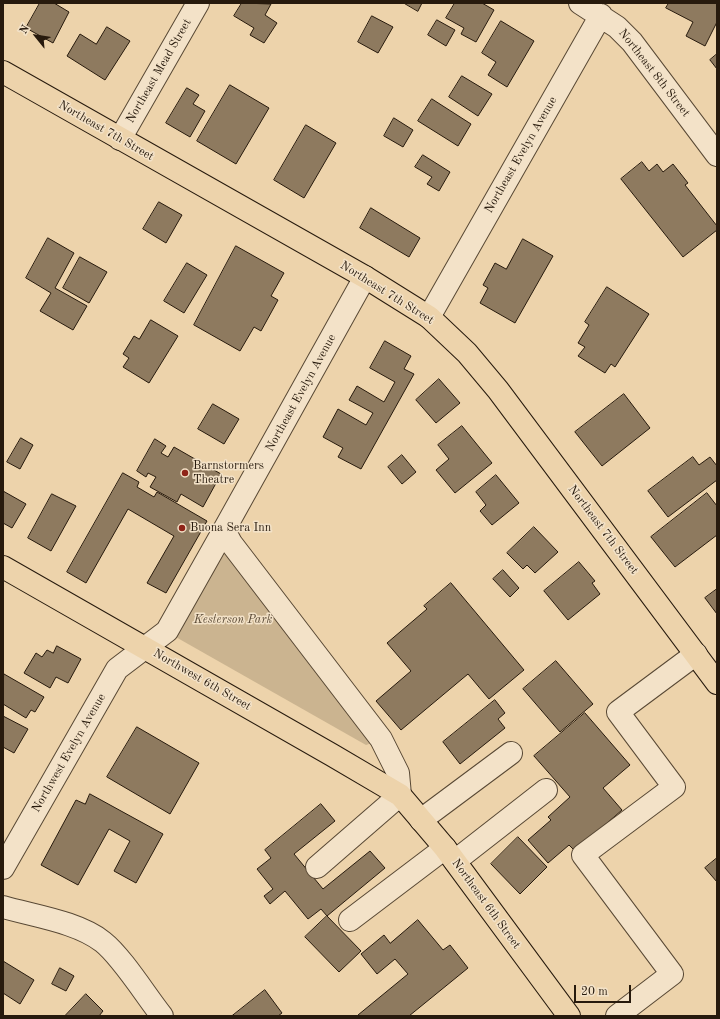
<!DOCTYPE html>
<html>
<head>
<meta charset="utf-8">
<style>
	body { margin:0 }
	#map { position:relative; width:720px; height:1019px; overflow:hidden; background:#edd3ab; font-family:"Old Standard TT",serif }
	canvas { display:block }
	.frame { position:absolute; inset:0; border:4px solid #271a0d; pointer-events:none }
	.north { position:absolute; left:16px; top:16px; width:40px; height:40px; -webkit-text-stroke:3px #f3e2c8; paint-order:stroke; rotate:300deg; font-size:11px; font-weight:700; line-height:16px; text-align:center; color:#271a0d }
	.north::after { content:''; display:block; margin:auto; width:14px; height:18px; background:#271a0d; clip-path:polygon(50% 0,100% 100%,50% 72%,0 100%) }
	.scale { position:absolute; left:574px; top:985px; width:57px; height:18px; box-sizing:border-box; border:2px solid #271a0d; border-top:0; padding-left:5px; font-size:12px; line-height:14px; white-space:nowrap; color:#271a0d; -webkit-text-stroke:3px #f3e2c8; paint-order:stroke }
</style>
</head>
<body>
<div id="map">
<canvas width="720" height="1019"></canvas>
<div class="frame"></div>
<div class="north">N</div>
<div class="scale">20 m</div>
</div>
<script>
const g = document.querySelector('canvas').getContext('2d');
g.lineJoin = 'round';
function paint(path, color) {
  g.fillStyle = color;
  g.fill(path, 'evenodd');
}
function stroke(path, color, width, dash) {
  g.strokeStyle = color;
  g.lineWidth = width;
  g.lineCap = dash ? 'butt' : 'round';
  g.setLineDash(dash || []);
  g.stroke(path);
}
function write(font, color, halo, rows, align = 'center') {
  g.font = font + ' "Old Standard TT",serif';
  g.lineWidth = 3;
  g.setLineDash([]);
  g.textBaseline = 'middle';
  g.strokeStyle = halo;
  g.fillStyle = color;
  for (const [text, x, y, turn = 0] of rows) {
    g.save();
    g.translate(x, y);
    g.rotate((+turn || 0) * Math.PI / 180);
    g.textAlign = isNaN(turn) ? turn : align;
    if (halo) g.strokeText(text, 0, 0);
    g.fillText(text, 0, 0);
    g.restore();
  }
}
const green = new Path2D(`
	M231 543 372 743 366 745 174 636Z`);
const building = new Path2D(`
	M40 3H54L69 12 53 43 26 28Z
	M242 3 271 4 265 15 277 23 264 43 250 35 254 28 234 16Z
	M404 3H422L418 11Z
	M455 3H482L494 10 476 42 461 34 464 28 446 18Z
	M669 3H717V22L705 46 686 36 693 22 666 8Z
	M372 16 393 27 378 53 358 42Z
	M437 20 455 30 446 46 428 35Z
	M501 21 534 41 507 87 488 75 496 62 482 53Z
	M107 27 130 41 105 80 67 56 80 34 96 44Z
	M717 54V69L710 60Z
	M462 76 492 94 478 116 449 97Z
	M230 85 269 108 236 164 197 141Z
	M187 88 199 95 193 104 205 111 190 137 166 123Z
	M432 99 471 124 458 146 418 121Z
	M394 118 413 130 403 147 384 136Z
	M306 125 336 143 304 198 274 180Z
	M423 155 450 172 439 191 427 184 432 177 415 167Z
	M642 162 649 171 657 164 663 172 673 164 688 183 685 185 717 226V230L683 257 621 179Z
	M159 202 182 215 166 243 143 229Z
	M371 208 420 238 409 257 360 228Z
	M48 238 74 253 55 288 87 306 73 330 40 311 51 293 26 278Z
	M523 239 553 256 515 323 480 303 488 288 483 285 495 263 506 269Z
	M236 246 284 273 271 296 278 300 261 331 254 327 240 351 194 325Z
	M80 257 107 272 89 303 63 288Z
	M187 263 207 275 184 313 164 301Z
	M607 287 649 314 615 367 611 364 605 373 578 356 585 347 578 343 589 325 585 322Z
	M151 320 178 336 149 383 123 367 129 358 123 354 134 336 139 339Z
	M385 341 411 356 404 369 414 374 361 469 338 457 343 448 323 437 338 409 366 425 373 413 349 400 357 386 384 402 395 382 370 368Z
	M439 379 460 403 436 423 416 400Z
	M624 394 650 428 602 466 575 432Z
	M213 404 239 419 224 444 198 429Z
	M462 426 492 463 455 493 436 470 449 459 438 445Z
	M21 438 33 445 20 469 7 462Z
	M155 439 166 446 161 453 168 457 174 447 221 474 203 507 181 494 177 502 150 487 156 477 148 473 146 477 137 471Z
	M402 455 416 472 402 484 388 467Z
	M693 457 699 465 710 457 717 466V480L668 517 648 491Z
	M123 473 139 482 137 487 154 497 157 492 207 521 166 593 147 583 174 536 128 509 86 583 67 572Z
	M496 475 519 503 492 525 480 511 486 505 476 492Z
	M3 491 26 504 12 528 3 523Z
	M707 493 717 506V535L675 567 651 537Z
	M52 494 76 506 51 551 28 538Z
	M534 527 558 552 535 573 527 565 523 569 507 553Z
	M579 562 595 581 592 583 600 594 568 620 544 591Z
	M503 570 519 588 510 597 493 579Z
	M451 583 524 670 489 699 468 674 401 730 376 701 411 671 387 643 427 609 424 606Z
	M717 589V614L705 598Z
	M57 646 81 659 68 683 56 677 50 688 24 673 36 653 42 657 47 650 53 653Z
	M556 661 593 704 560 732 523 689Z
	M4 674 44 697 35 712 31 710 26 718 3 704Z
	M495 700 505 713 498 719 505 728 460 764 443 742Z
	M585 713 630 765 603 788 622 810 575 851 569 845 548 863 528 840 551 820 548 817 570 797 534 756Z
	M3 716 28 729 14 753 3 747Z
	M137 727 199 763 170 814 107 777Z
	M90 794 163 834 136 883 114 871 130 841 109 829 78 885 41 865 76 800 85 804Z
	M321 804 335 821 294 854 323 889 370 851 385 868 327 916 321 909 308 919 285 891 270 904 264 896 273 889 257 869 271 858 265 850Z
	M518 837 547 867 520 894 491 864Z
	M717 858V882L705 868Z
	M327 916 361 951 339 972 305 937Z
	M418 920 443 950 450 945 468 968 409 1016H359L358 1015 408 974 395 959 377 974 361 954 384 935 390 943Z
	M3 961 34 980 20 1004 3 993Z
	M60 968 74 976 66 991 52 984Z
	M265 990 282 1013 278 1016H232Z
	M86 994 103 1011 99 1016H65Z`);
const minor = new Path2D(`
	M580 3 617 27 632 42 717 155
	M120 139 198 3
	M429 317 601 15
	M224 530 231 543 381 739 398 773 400 795 317 867
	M421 820 511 753
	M455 861 546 790
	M3 868 117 669 167 631 224 530 365 277
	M3 907C34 916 78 922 103 942 122 957 146 996 162 1016
	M350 920 445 848
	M617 1016 672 974 583 855 674 787 618 712 696 654`);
const highway = new Path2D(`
	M3 72 365 277 429 317 467 353 498 390 717 683
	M3 567 332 755 400 795 445 848 569 1016`);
const markers = [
	[185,473,4,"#8f2418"],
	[182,528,4,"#8f2418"]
];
const streetNames = [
	["Northeast Mead Street",159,71,-60],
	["Northeast 8th Street",654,73,52],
	["Northeast 7th Street",106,131,30],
	["Northeast Evelyn Avenue",521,155,-60],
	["Northeast 7th Street",387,293,32],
	["Northeast Evelyn Avenue",301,393,-61],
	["Northeast 7th Street",603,530,53],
	["Northwest 6th Street",202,680,30],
	["Northwest Evelyn Avenue",69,753,-60],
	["Northeast 6th Street",486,904,54]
];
const poiNames = [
	["Barnstormers",193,466],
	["Theatre",193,480],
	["Buona Sera Inn",190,528]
];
const parkNames = [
	["Kesterson Park",233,620]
];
paint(green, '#cbb490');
paint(building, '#8e7a5f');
stroke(building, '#271a0d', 1);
stroke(minor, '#584834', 24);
stroke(highway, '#271a0d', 24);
stroke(minor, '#f3e2c8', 22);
stroke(highway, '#edd3ab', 22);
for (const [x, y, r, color] of markers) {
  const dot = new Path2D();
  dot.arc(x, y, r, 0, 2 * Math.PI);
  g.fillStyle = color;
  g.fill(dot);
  stroke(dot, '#f3e2c8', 1.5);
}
write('12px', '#271a0d', '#f3e2c8', streetNames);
write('12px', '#271a0d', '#f3e2c8', poiNames, 'left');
write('italic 12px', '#584834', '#f3e2c8', parkNames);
</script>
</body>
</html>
